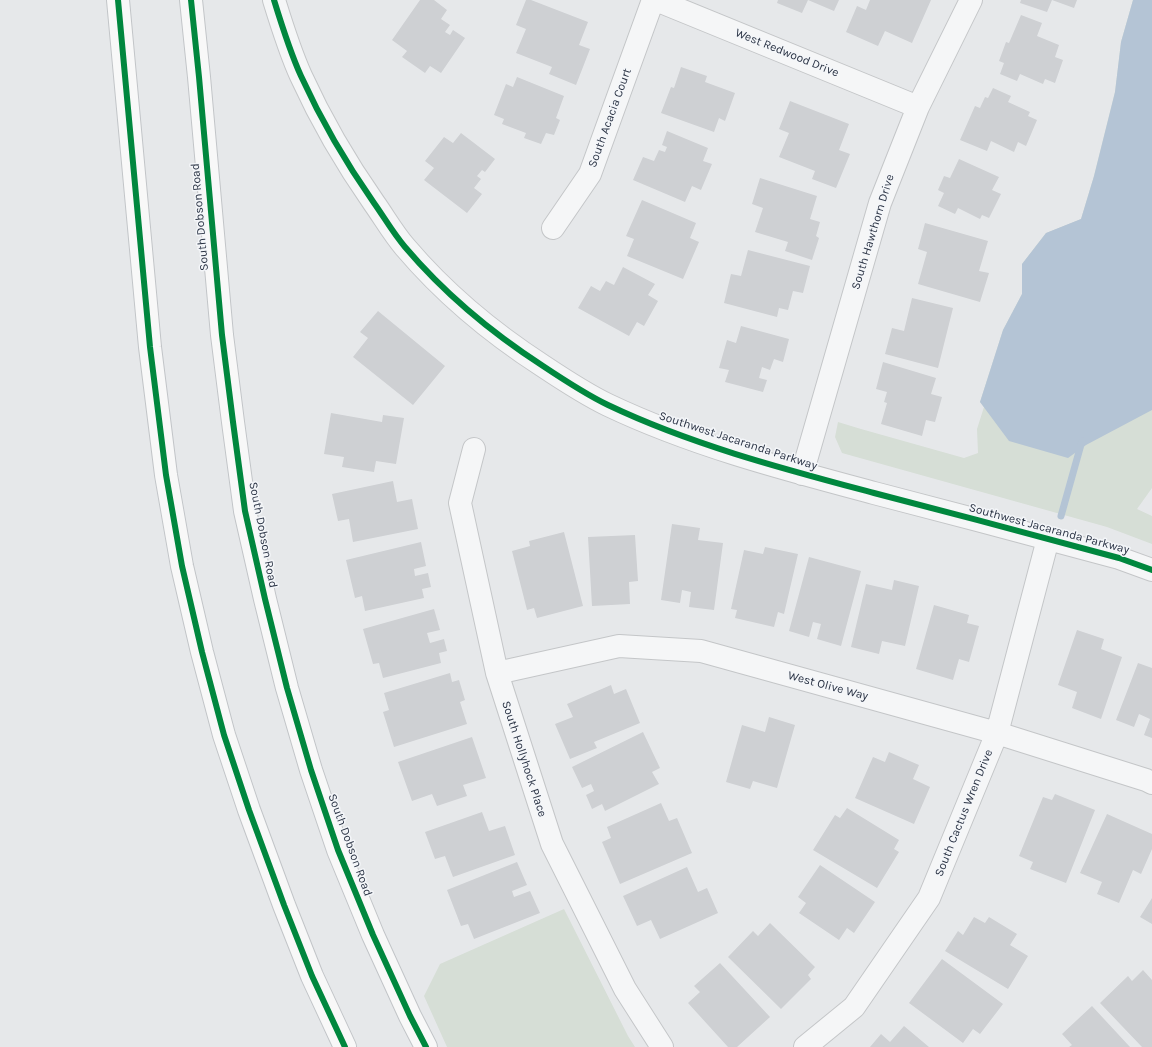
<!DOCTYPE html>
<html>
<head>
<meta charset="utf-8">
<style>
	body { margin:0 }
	canvas { display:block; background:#e6e8ea }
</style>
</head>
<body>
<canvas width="1152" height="1047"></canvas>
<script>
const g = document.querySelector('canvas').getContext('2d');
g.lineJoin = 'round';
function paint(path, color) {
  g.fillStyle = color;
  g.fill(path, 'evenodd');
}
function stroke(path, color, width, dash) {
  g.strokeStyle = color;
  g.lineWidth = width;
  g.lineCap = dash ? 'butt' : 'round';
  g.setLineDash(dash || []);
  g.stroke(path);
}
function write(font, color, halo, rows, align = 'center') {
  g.font = font + ' Karla,sans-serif';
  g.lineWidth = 3;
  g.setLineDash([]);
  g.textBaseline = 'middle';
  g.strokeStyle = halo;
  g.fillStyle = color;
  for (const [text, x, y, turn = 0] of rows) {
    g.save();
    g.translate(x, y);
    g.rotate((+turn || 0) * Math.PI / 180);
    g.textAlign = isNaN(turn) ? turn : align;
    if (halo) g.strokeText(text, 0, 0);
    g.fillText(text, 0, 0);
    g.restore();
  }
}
const green = new Path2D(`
	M1133 0H1152V488L1137 509 1152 516V544L1107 527 842 453 835 437 838 422 861 429 964 458 978 453 977 429 984 407 980 402 1003 330 1022 294V264L1046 233 1081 219 1094 176 1115 92 1121 42Z
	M564 909 628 1036 635 1047H447L424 996 440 964Z`);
const water = new Path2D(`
	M1133 0H1152V410L1086 445 1068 458 1009 441 980 402 1003 330 1022 294V264L1046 233 1081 219 1094 176 1115 92 1121 42Z`);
const stream = new Path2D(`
	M1061 516 1082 441`);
const building = new Path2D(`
	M420 0H434L447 10 441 19 450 25 445 32 450 35 453 30 465 38 441 73 430 66 425 73 402 57 407 51 392 40Z
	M526 0H531L588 22 579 45 590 49 576 85 549 74 552 67 516 53 526 29 516 25Z
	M778 0H808L802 13 777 3Z
	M808 0H839L834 11Z
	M870 0H931L912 43 885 31 878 46 846 32 857 6 866 10Z
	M1021 0H1052L1047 12 1020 3Z
	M1052 0H1077L1074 8Z
	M1021 15 1042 23 1037 36 1059 45 1055 57 1063 60 1055 83 1045 79 1043 84 1020 74 1017 81 1000 74 1004 63 999 61 1006 42 1009 43Z
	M681 67 707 76 705 82 735 93 725 121 719 118 714 132 661 113 671 87 674 88Z
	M517 77 564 96 556 118 560 120 554 135 546 133 541 144 524 138 526 133 502 124 504 119 494 115 506 84 513 87Z
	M993 88 1011 96 1008 102 1030 112 1028 116 1037 120 1026 146 1018 142 1014 152 991 141 987 151 960 140 975 106 980 108 985 97 988 98Z
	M790 101 849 124 839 150 850 154 836 188 812 179 815 171 779 157 789 133 779 129Z
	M667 131 708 148 703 161 712 164 701 190 692 186 685 202 633 180 643 157 654 161 659 150 665 152 667 147 662 145Z
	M461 133 495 159 485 172 482 170 477 176 481 179 474 188 482 194 467 213 424 180 434 168 425 161 444 137 453 143Z
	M959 159 999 177 992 190 1001 194 989 218 982 215 980 219 958 208 955 214 938 206 944 193 938 190 944 176 950 178Z
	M760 178 817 196 810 219 820 222 816 236 819 238 812 260 785 251 788 242 755 232 763 208 752 204Z
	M642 200 696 223 690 238 699 242 683 279 627 256 634 239 626 236Z
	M925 223 988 241 979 271 989 273 980 302 918 284 927 252 918 249Z
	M748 250 810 266 803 293 793 291 788 310 779 308 777 317 724 303 731 274 741 276Z
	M623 267 655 284 648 295 658 301 644 326 637 322 629 336 578 308 591 286 600 291 606 281 614 285Z
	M912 298 953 308 938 368 885 354 892 328 904 331Z
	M378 311 445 366 413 405 353 357 368 338 360 332Z
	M741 326 789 339 783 362 774 359 770 370 762 367 759 378 767 380 763 392 725 382 729 370 719 368 727 340 736 343Z
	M883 362 936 378 931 394 942 397 935 422 926 420 922 436 881 424 887 403 884 402 887 392 876 389Z
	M331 413 382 422 383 415 404 418 396 464 376 461 374 472 342 467 344 457 324 454Z
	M393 481 397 502 412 499 418 529 353 542 349 519 338 521 332 494Z
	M672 524 700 528 698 540 723 543 714 610 689 607 691 592 682 590 680 603 661 600Z
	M564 532 583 606 537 618 534 608 527 610 512 551 530 546 529 541Z
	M635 535 638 581 629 582 630 604 592 606 588 537Z
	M421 542 426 566 414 569 415 576 428 573 431 587 422 589 424 598 365 611 362 596 355 598 346 560Z
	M765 547 798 554 784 614 778 612 774 627 735 618 737 610 731 609 744 550 763 554Z
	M809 557 861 571 841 646 817 639 821 624 813 622 809 637 789 631Z
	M894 580 919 586 905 646 882 641 879 654 851 647 866 584 892 590Z
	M934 605 969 615 967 623 979 626 969 662 959 659 953 680 916 669Z
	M434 609 440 630 427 633 430 643 444 639 447 651 439 653 441 663 383 678 379 663 373 664 363 629Z
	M1077 630 1104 639 1101 649 1122 657 1101 719 1072 708 1077 692 1058 685Z
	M1138 663 1152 668V738L1144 735 1150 719 1139 714 1134 727 1116 720Z
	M450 673 452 682 459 680 465 700 460 702 467 724 394 747 383 712 389 710 384 693Z
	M611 685 614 694 626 689 640 723 594 742 597 748 570 759 555 724 573 717 567 704Z
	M769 717 795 725 777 788 753 781 750 789 726 782 742 725 765 732Z
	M643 732 660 768 652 772 659 784 605 811 602 804 592 809 586 795 594 791 591 784 582 788 572 767Z
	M472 737 486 778 463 785 467 796 437 806 432 794 412 801 398 762Z
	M889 752 919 765 913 779 930 787 914 824 855 798 873 757 885 762Z
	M1055 794 1095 810 1066 883 1030 869 1033 862 1019 856 1043 797 1052 800Z
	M661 803 669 821 677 818 692 853 620 884 602 842 611 838 607 827Z
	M847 808 899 840 894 849 899 852 877 888 813 850 835 815 840 818Z
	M482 812 489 831 505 826 515 855 453 877 445 856 435 859 425 832Z
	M1107 814 1152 834V849L1141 874 1133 870 1119 903 1097 894 1102 882 1080 873Z
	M517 862 527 885 512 891 514 897 530 891 540 913 474 939 468 924 461 926 447 890Z
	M820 865 875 902 854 933 847 928 839 940 799 913 806 903 798 897Z
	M687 867 698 892 707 888 718 913 660 939 651 920 637 926 623 896Z
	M1152 898V924L1140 917Z
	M974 917 985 923 989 917 1017 934 1010 945 1028 956 1008 989 945 951 958 931 963 935Z
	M770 923 815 967 808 975 811 979 781 1009 728 957 753 931 758 936Z
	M942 959 1003 1004 980 1034 973 1029 963 1043 909 1003Z
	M720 963 770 1017 737 1047H728L688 1003 700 992 694 986Z
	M1143 970 1152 980V1047H1142L1100 1003 1128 976 1132 981Z
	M1092 1006 1130 1047H1069L1072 1045 1062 1034Z
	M904 1026 929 1047H870L881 1034 890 1042Z`);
const minor = new Path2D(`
	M274 0C282 26 290 52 301 76 321 120 346 163 374 203 384 217 393 233 405 247 444 293 492 333 543 366 564 380 585 394 608 405 692 445 784 469 874 493 956 514 1037 536 1119 558L1152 570
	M656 0 918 107
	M553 228 590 174 653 0
	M474 449 460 503 497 673 552 844 625 989 662 1047
	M802 474 880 203 918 107 971 0
	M497 673 619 646 701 651 997 733 1146 780 1152 783
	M805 1047 854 1007 929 898 997 733 1048 539`);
const major = new Path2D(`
	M118 0 150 347 166 475 182 566 202 652 224 735 249 810 284 905 312 976 345 1047
	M191 0 199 77 222 335 233 422 245 511 265 599 287 688 311 770 338 850 373 935 410 1016 426 1047`);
const cycleway = new Path2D(`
	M118 0 150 347 166 475 182 566 202 652 224 735 249 810 284 905 312 976 345 1047
	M191 0 199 77 222 335 233 422 245 511 265 599 287 688 311 770 338 850 373 935 410 1016 426 1047
	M274 0C282 26 290 52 301 76 321 120 346 163 374 203 384 217 393 233 405 247 444 293 492 333 543 366 564 380 585 394 608 405 692 445 784 469 874 493 956 514 1037 536 1119 558L1152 570`);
const streetNames = [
	["West Redwood Drive",787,53,22],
	["South Acacia Court",610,118,-70],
	["South Dobson Road",200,217,-95],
	["South Hawthorn Drive",873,232,-73],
	["Southwest Jacaranda Parkway",738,441,18],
	["Southwest Jacaranda Parkway",1049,529,15],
	["South Dobson Road",263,535,79],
	["West Olive Way",828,686,15],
	["South Hollyhock Place",524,759,72],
	["South Cactus Wren Drive",964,813,-68],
	["South Dobson Road",350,845,70]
];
paint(green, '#d6ded6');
paint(water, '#b4c4d5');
stroke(stream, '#b4c4d5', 7);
paint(building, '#ced0d3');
stroke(minor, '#c4c6c8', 24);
stroke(major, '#c2c5c8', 24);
stroke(minor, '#f5f6f7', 22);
stroke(major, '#f8f8f8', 22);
stroke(cycleway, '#00873e', 6);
write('12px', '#2b3445', '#f4f6f9', streetNames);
</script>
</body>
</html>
